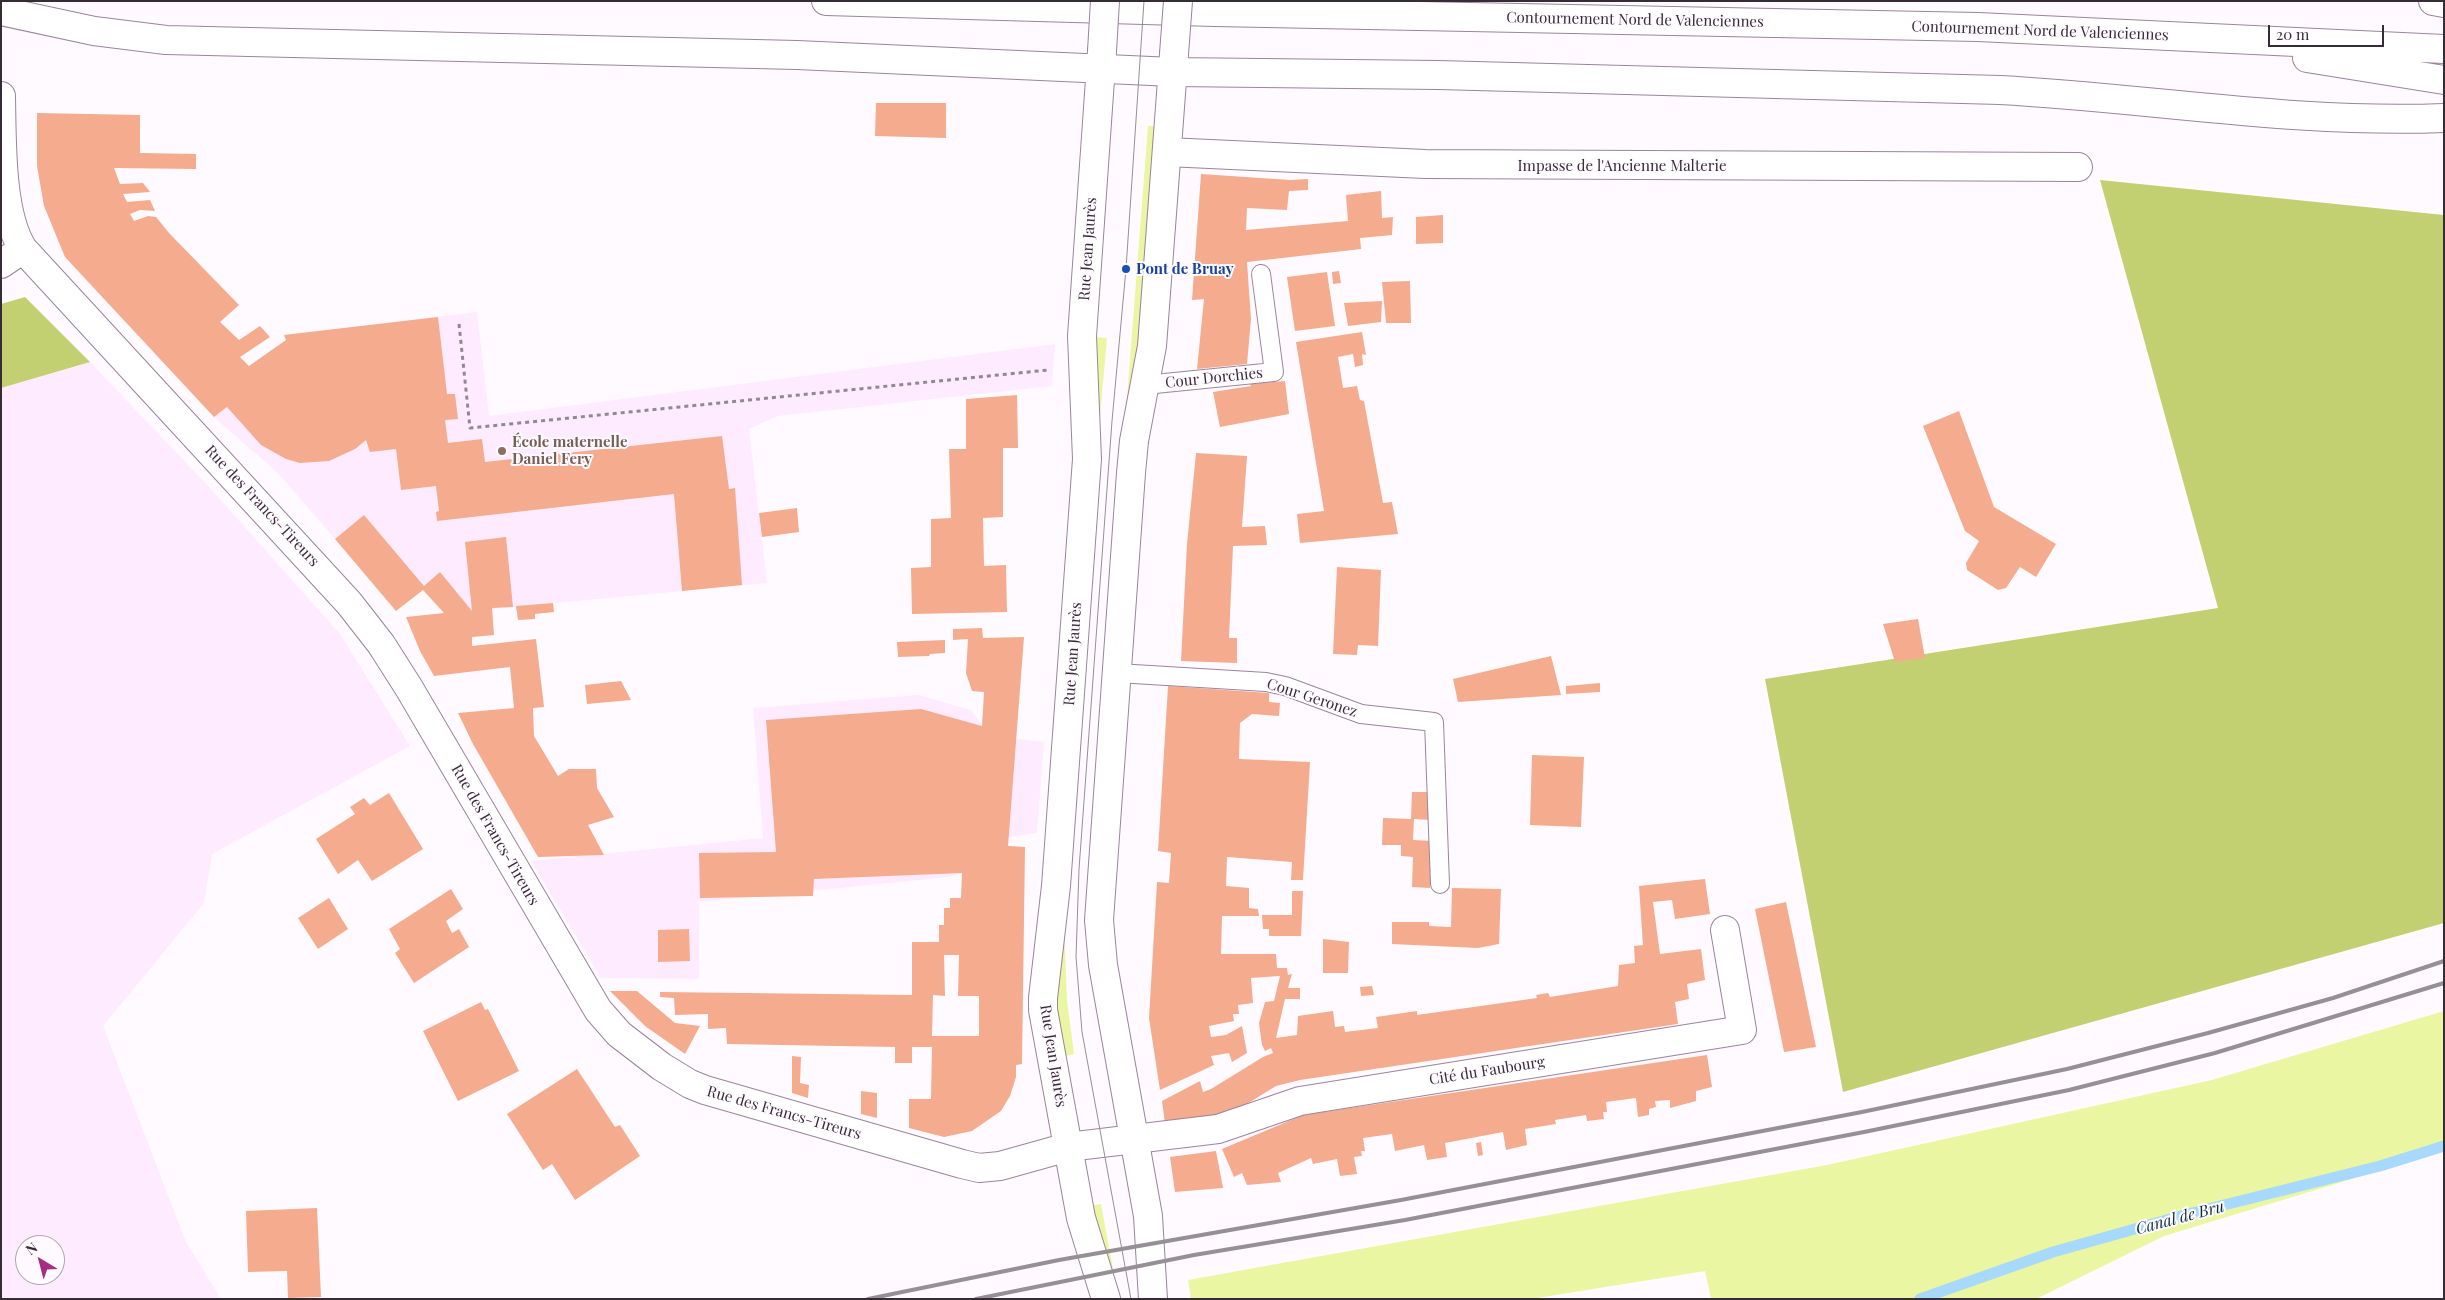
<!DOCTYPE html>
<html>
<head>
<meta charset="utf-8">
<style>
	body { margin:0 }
	#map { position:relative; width:2445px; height:1300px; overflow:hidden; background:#fffaff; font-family:"Playfair Display",serif }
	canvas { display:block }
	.frame { position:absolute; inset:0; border:2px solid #362c36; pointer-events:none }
	.north { position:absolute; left:15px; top:1235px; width:50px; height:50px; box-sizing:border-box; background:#fffaff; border:1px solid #afa8af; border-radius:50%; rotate:323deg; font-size:14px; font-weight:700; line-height:20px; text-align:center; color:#362c36 }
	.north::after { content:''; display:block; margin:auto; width:18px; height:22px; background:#a52e84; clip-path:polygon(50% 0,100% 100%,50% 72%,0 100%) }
	.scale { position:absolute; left:2268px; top:25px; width:116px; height:22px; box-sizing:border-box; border:2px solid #362c36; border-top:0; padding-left:6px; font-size:15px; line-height:18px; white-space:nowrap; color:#362c36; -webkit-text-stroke:4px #fffaff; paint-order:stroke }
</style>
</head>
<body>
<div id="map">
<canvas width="2445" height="1300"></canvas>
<div class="frame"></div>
<div class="north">N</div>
<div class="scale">20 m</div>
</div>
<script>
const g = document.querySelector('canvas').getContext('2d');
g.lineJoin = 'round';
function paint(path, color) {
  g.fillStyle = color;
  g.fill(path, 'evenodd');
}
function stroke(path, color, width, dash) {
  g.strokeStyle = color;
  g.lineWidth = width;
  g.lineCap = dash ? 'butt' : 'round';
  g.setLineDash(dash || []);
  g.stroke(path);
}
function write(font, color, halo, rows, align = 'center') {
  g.font = font + ' "Playfair Display",serif';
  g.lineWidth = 4;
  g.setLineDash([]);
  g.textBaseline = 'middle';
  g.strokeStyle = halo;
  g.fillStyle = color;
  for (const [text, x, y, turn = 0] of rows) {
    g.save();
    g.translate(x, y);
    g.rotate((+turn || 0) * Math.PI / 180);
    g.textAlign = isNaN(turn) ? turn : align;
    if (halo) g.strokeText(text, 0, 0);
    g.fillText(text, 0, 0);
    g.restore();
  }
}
const built = new Path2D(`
	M477 312 489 416 1055 344 1052 386 778 416 749 429 767 583 460 612 431 580 424 586 364 515 335 539 279 474 214 417 296 358 284 335Z
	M90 362 211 489 340 634 410 746 212 854 204 903 103 1026 186 1242 221 1299H1V388ZM25 1245H55V1275H25Z
	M918 695 971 710 990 736 1044 742 1037 833 967 843 973 870 949 877 699 902V979L601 978 531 861 763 838 753 708Z`);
const green = new Path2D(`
	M1148 126H1156L1139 351 1126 412Z
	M1093 337 1107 338 1100 417 1095 382Z
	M1064 925 1067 1000 1074 1054 1061 1057 1054 1005Z
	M2444 1011V1151L2164 1236 2036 1299H1711L1705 1271 1531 1299H1191L1188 1280 1827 1165 2212 1080Z
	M1101 1204 1118 1296 1088 1206Z`);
const forest = new Path2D(`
	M2100 180 2444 215V923L1843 1092 1765 679 2218 608Z
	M25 297 90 362 1 388V304Z`);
const stream = new Path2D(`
	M1920 1299 2053 1252 2188 1214 2380 1166 2444 1146`);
const building = new Path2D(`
	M876 103H946V138L875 136Z
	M37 113 140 115V153L196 154V169L114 168 120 184 143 183 150 192 123 194 127 202 150 200 155 211 140 210 130 214 134 221 148 216 156 217 169 233 239 305 220 322 239 340 260 326 270 337 240 357 249 366 286 340 284 335 438 317 447 394H455L458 419 445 420 448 443 482 439 485 462 722 436 729 489 735 488 742 585 682 591 674 494 437 521 436 512 439 511 436 486 401 490 396 449 370 452 366 440 355 449 329 461 300 463 286 459 261 445 227 407 214 417 65 257 44 206 37 166Z
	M1201 174 1290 180 1308 179V190L1289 191 1287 210 1247 208 1246 230 1348 221 1346 195 1381 191 1382 218 1393 217 1392 235 1360 238 1361 249 1247 262 1251 319 1247 364 1197 369 1204 299 1192 300Z
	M1443 215V243L1416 244V217Z
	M1339 271 1341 283 1333 284 1332 272Z
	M1327 272 1335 326 1295 331 1287 277Z
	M1410 281 1411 323H1386L1382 282Z
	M1382 301 1381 322 1348 326 1344 303Z
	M1362 332 1366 355 1362 354 1363 365 1355 367 1353 354 1338 357 1343 388 1357 386 1360 400 1364 401 1383 503 1392 502 1398 534 1300 543 1297 514 1324 511 1296 342Z
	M1285 381 1289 414 1220 427 1213 392 1251 386 1250 384Z
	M1017 395 1018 448H1003V517L983 518 984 566 1006 565 1007 612 912 614 911 568 931 567V519L951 518 949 449H966V399Z
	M1959 411 1994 507 2056 544 2036 577 2020 567 2006 588 1998 590 1967 570 1966 563 1979 541 1965 531 1923 426Z
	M1196 453 1247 456 1242 527 1265 526 1267 545 1233 546 1229 638H1237V663L1181 661 1187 544Z
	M797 508 799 532 762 537 759 513Z
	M364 515 424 586 440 572 472 611 465 542 506 537 513 607 492 608 494 635 472 637V646L536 639 544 707 533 708 534 736 558 776 569 769H596L597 788 614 817 588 825 604 855 538 857 473 744 458 713 514 708 510 667 434 676 420 651 406 617 444 613 423 590 396 611 335 539Z
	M1337 567 1381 570 1378 646 1358 645 1357 655 1333 654Z
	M553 603 554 612 535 614V619L518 620 516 606Z
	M1918 619 1925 658 1895 662 1883 624Z
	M982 628 983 638 1024 637 1008 846 1025 847 1022 1064 1016 1065V1077L1010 1096 1001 1111 972 1131 944 1137 909 1128V1099H931L932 1047H912V1063H895V1047L727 1044 726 1028 708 1029V1014L675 1015 674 998 660 997V992L912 995V942H939V925H944V908H950V898H961L962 873 814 879 813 896 700 898 699 853 776 852 766 720 921 709 982 726 984 692 972 691 966 673 968 639 953 640V629ZM944 955H959L958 996H979V1036H932L933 995 945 996Z
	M945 640V653L930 654 929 656 898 657 897 642Z
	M1551 656 1561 695 1458 702 1453 679Z
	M621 681 631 700 587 704 585 685Z
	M1600 683V692L1566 694V686Z
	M1168 686 1269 693V702L1280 703 1279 716 1252 714 1240 723 1239 759 1310 762 1303 880H1291L1292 862 1227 857 1226 886 1249 888V908L1258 909 1259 916H1222L1221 954H1276L1277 968H1287L1288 975 1292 974 1288 988H1300V999H1285L1276 1038 1297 1035 1298 1016 1333 1011 1335 1027 1344 1026 1345 1032 1378 1028 1376 1017 1417 1011V1015L1537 998 1536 995 1548 993 1550 997 1618 986 1619 965 1635 963 1634 946 1643 945 1639 886 1705 879 1710 914 1675 919 1672 900 1653 902 1660 954 1701 949 1705 980 1687 984 1689 999 1675 1002 1678 1024 1300 1080 1276 1086 1216 1123 1166 1131 1162 1101 1200 1081 1203 1092 1211 1089 1263 1057 1273 1053 1271 1048 1265 1051 1262 1045 1259 1023 1265 1002 1274 1001 1280 976 1251 978 1253 1003 1238 1005 1239 1014H1233L1234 1021 1209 1026 1211 1037 1226 1035 1242 1026 1247 1053 1232 1062 1229 1053 1211 1056 1214 1065 1160 1090 1149 1018 1157 882 1169 883 1171 853 1158 851Z
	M1532 755 1584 757 1581 827 1530 825Z
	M1412 792H1432L1431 820 1414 819 1413 840 1433 841 1430 888 1412 887 1413 857 1401 856V845H1382L1383 818 1411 819Z
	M389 793 423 849 372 881 358 860 338 874 316 839 355 814 350 807 364 798 370 805Z
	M1452 888 1501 889 1499 944 1478 948 1392 944V922H1429V926L1451 927Z
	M451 889 463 909 446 921 452 933 459 929 469 947 414 983 395 953 400 949 389 929Z
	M1292 891H1303L1301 936H1269V929H1263L1262 915H1292Z
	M329 898 348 929 318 949 298 918Z
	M1786 902 1816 1047 1784 1052 1755 909Z
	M689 929 690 961 658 962V930Z
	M1323 939 1349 942 1348 973H1323Z
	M1372 986 1374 995 1361 996 1360 987Z
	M610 991H637L675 1023 700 1026 685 1054 645 1026Z
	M481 1002 485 1010 488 1009 519 1071 458 1101 423 1031Z
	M1707 1055 1712 1087 1696 1091V1101L1670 1108V1100L1655 1101 1656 1107 1649 1109V1115L1638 1117 1636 1098 1606 1102 1607 1112H1603L1604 1119 1587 1121 1586 1115 1555 1120 1556 1124 1525 1129 1527 1145 1506 1150 1503 1132 1445 1143 1447 1157 1427 1160 1424 1145 1395 1151 1392 1134 1363 1138 1365 1151H1361L1362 1156 1354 1157 1357 1174 1340 1176 1337 1159 1313 1164 1311 1158 1278 1173 1281 1182 1247 1185 1242 1173 1234 1177 1222 1149 1303 1115Z
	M792 1056 801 1057 800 1083 809 1085 808 1098 792 1093Z
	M577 1069 615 1127 620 1125 640 1156 575 1200 552 1164 543 1170 507 1114Z
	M861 1091 877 1093V1118L861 1114Z
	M1481 1142 1483 1155 1478 1156 1476 1143Z
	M1216 1151 1223 1188 1175 1192 1170 1157Z
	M317 1208 321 1297 288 1298 287 1271 248 1272 246 1211Z`);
const path = new Path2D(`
	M459 324 470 428 1048 370`);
const lane = new Path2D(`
	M1145 385 1274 372 1261 274
	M1117 673 1266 682 1285 686 1361 714 1434 722 1440 884`);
const street = new Path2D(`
	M1 96C2 140 0 213 23 249
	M1167 152 1425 164 2078 167
	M1 264 23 249 349 603 381 644 409 688 598 1010 619 1034 662 1067 690 1084 705 1090 962 1164 979 1168 1000 1166 1068 1147 1218 1129 1300 1101 1742 1030 1725 930`);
const secondary = new Path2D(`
	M1102 51 1082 336 1087 459 1056 886 1043 998V1010L1081 1218 1106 1299
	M1153 1299 1148 1216 1103 965 1099 920 1131 473 1134 441 1152 346 1174 54`);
const primary = new Path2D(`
	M826 1 1215 12 1978 27 2444 49
	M2433 1 2444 3
	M1 11 94 31 166 40 797 55 1173 72 1438 75 2000 90C2148 98 2295 124 2444 118
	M2307 58 2444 80`);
const tram = new Path2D(`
	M1131 1299 1082 1032 1076 957 1079 869 1112 421 1126 269 1144 1`);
const rail = new Path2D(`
	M868 1299 1059 1260 1401 1200 1862 1112 2067 1069 2208 1033 2333 998 2444 961
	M976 1299 1194 1255 1405 1220 1864 1132 2069 1090 2215 1053 2444 983`);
const secondaryBridge = new Path2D(`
	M1102 51 1105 1
	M1174 54 1178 1`);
const markers = [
	[1126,269,5,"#1a4fb4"],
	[502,451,5,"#8d6e63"]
];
const streetNames = [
	["Contournement Nord de Valenciennes",1635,20,1],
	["Contournement Nord de Valenciennes",2040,31,2],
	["Impasse de l'Ancienne Malterie",1622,166],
	["Rue Jean Jaurès",1088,249,-86],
	["Cour Dorchies",1214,378,-6],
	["Rue des Francs-Tireurs",262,506,47],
	["Rue Jean Jaurès",1073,654,-86],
	["Cour Geronez",1312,698,18],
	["Rue des Francs-Tireurs",495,835,60],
	["Rue Jean Jaurès",1053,1056,81],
	["Cité du Faubourg",1487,1071,-9],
	["Rue des Francs-Tireurs",784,1113,16]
];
const transitNames = [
	["Pont de Bruay",1136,269]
];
const educationNames = [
	["École maternelle",512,442],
	["Daniel Fery",512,459]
];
const waterNames = [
	["Canal de Bru",2180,1218,-15]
];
paint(built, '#feebff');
paint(green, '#eaf6a2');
paint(forest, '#c3d072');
stroke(stream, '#a7d9fd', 11);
paint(building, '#f4ab8e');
stroke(lane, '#9b849c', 20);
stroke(street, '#9b849c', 30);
stroke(secondary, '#9b849c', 30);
stroke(primary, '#9b849c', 30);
stroke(path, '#918991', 3, [4, 4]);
stroke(lane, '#fff', 18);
stroke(street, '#fff', 28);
stroke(secondary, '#fff', 28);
stroke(primary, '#fff', 28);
stroke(tram, '#968f96', 1);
stroke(rail, '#968f96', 4);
stroke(secondaryBridge, '#9b849c', 30, []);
stroke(secondaryBridge, '#fff', 28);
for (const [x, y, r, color] of markers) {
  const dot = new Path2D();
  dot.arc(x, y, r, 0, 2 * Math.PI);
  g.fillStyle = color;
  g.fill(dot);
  stroke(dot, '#fffaff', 2);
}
write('15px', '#362c36', '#fffaff', streetNames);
write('bold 15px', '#164399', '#fffaff', transitNames, 'left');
write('bold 15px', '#785e54', '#fffaff', educationNames, 'left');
write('italic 16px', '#052d44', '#fffaff', waterNames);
</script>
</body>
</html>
